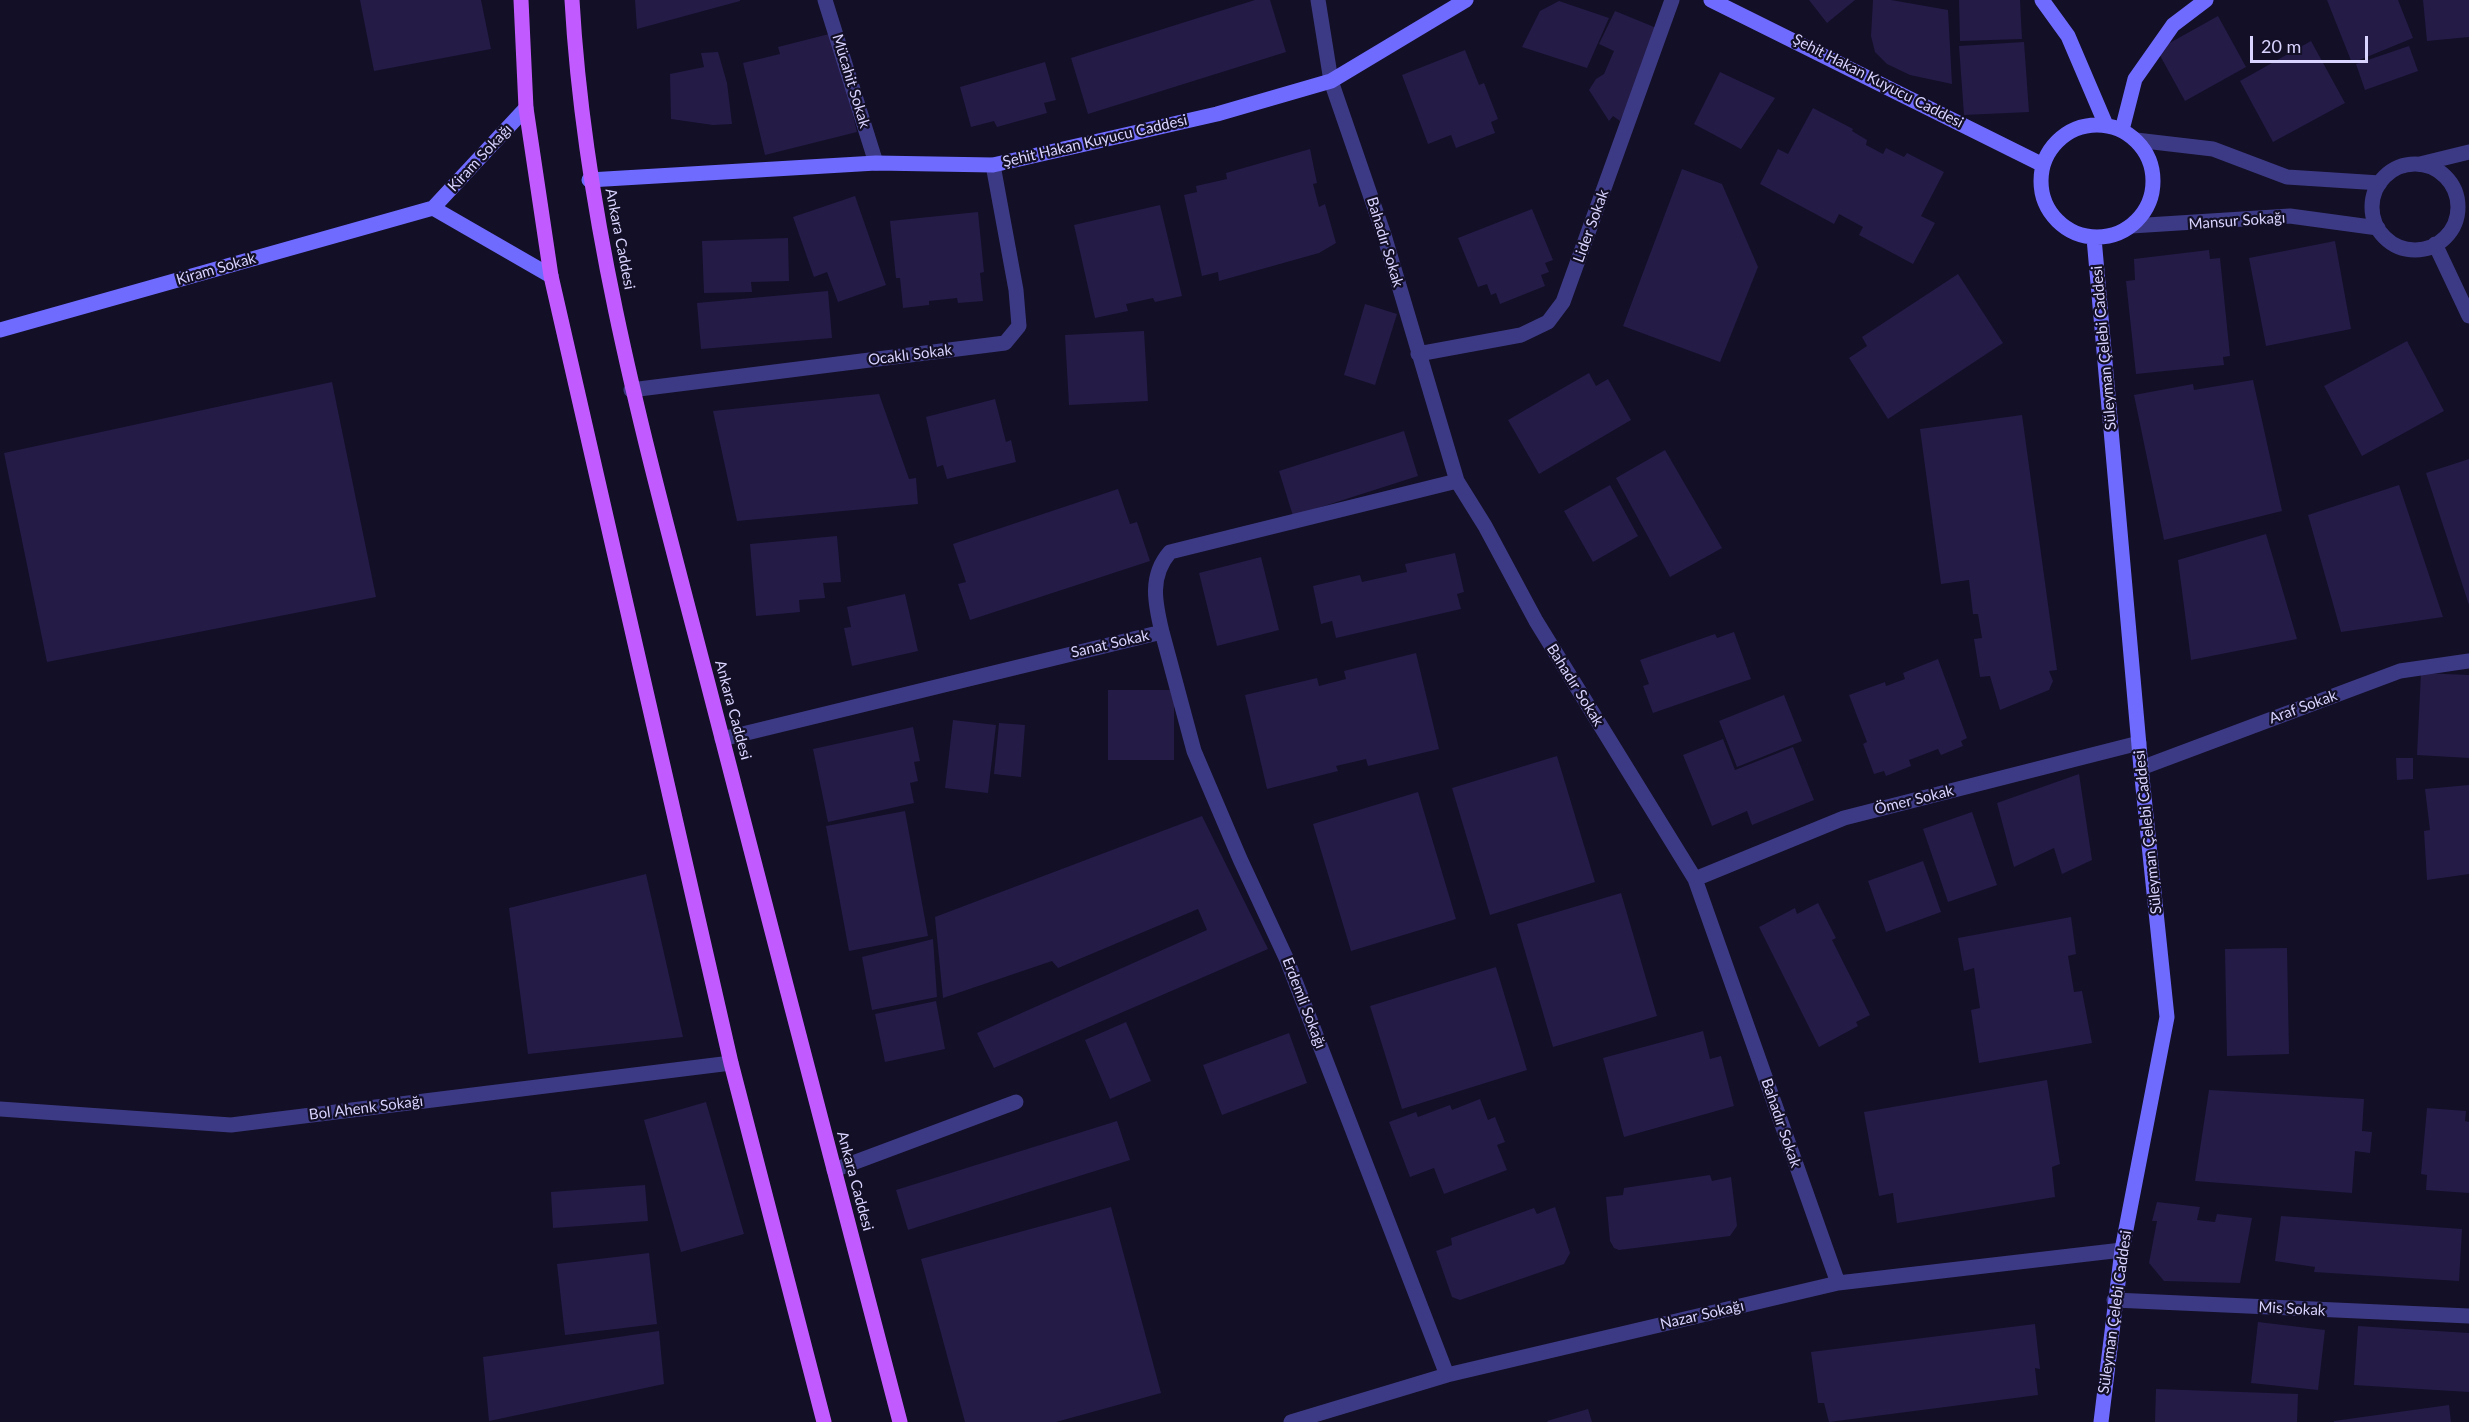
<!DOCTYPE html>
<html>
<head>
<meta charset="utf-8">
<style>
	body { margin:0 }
	#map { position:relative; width:2469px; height:1422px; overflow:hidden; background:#130f26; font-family:Lato,sans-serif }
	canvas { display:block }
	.scale { position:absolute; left:2250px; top:36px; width:118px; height:27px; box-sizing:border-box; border:3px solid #d9d4ff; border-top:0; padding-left:8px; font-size:18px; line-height:21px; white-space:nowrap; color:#d9d4ff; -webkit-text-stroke:4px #130f26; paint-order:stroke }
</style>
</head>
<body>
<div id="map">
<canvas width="2469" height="1422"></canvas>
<div class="scale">20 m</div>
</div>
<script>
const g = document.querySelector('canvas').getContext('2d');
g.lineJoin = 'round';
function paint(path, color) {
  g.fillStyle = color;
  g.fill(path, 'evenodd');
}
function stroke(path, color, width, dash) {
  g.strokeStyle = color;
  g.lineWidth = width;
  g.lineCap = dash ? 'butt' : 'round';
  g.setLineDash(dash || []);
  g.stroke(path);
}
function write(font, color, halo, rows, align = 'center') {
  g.font = font + ' Lato,sans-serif';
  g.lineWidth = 4.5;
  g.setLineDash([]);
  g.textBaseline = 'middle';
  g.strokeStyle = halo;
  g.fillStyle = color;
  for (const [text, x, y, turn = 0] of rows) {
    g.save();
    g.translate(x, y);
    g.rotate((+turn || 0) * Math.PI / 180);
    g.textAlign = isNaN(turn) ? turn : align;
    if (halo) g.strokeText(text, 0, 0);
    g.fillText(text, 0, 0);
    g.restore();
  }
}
const building = new Path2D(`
	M360 0H481L491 49 374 71Z
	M635 0H740V1L637 29Z
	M1255 0H1270L1286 52 1088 114 1071 58Z
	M1809 0H1855L1827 23Z
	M1873 0H1891L1948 10 1952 84 1910 75 1887 64 1875 52 1871 36Z
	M1959 0H2020L2022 39 1960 41Z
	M2327 0H2398L2413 38 2352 63Z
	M2423 0H2469V37L2427 41Z
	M1559 1 1609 18 1587 68 1522 47 1540 11Z
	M1615 11 1659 29 1620 121 1613 116 1609 121 1589 90 1596 79 1604 74 1614 51 1599 44Z
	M2218 16 2246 67 2185 101 2157 50Z
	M833 33 857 132 765 155 743 63 780 54 778 47Z
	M2311 41 2345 103 2273 142 2240 81Z
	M2024 42 2029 112 1964 115 1959 46Z
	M2409 46 2418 71 2365 90 2356 64Z
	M1465 50 1479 85 1484 83 1498 119 1491 122 1495 133 1456 148 1451 135 1428 144 1402 75Z
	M718 52 727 83 732 124 713 125 671 119 670 74 704 67 701 53Z
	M1045 62 1056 100 1044 103 1047 113 997 127 994 121 971 127 960 87Z
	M1720 72 1775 98 1741 149 1694 124Z
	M1813 108 1853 129 1852 131 1867 140 1866 145 1883 154 1886 148 1904 157 1907 153 1944 172 1921 216 1935 223 1913 264 1859 235 1863 227 1839 214 1834 224 1760 184 1778 149 1788 154Z
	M1310 149 1317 183 1313 184 1319 207 1325 204 1336 243 1319 253 1219 281 1218 272 1202 276 1184 195 1197 192 1196 186 1227 179 1226 173Z
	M1682 169 1722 184 1758 267 1720 362 1623 326Z
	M855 196 886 285 838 302 827 272 814 277 793 217Z
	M1160 205 1182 296 1155 302 1153 298 1126 304 1128 311 1095 318 1074 225Z
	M1532 209 1553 260 1545 263 1549 272 1541 275 1545 286 1500 304 1496 293 1491 295 1487 284 1478 287 1458 238Z
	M978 212 984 272 980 273 983 301 958 303 957 298 929 301V305L903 308 900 278H896L890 221Z
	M788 238 789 281 751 282 752 292 704 293 702 241Z
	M2335 241 2351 329 2266 346 2249 258Z
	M2209 250 2210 259 2220 258 2230 356 2223 357 2224 365 2136 374 2126 281 2135 280 2134 259Z
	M1958 274 2003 343 1888 419 1849 358 1867 346 1862 337Z
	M828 291 832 338 701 349 697 303Z
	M1365 304 1397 314 1375 385 1344 375Z
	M1144 331 1148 401 1069 405 1065 335Z
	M2407 341 2444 411 2362 456 2324 386Z
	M1589 373 1596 386 1608 379 1631 420 1539 474 1508 420Z
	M2253 380 2282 511 2164 540 2134 395 2193 384 2194 390Z
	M332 382 376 597 47 662 4 453Z
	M879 394 909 479 916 478 918 504 737 521 713 411Z
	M995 399 1006 442 1011 440 1016 462 947 479 943 465 937 467 926 417Z
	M2022 415 2057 670 2049 671 2053 681 2049 690 2000 710 1990 676 1980 677 1974 639 1982 638 1978 614H1973L1969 580 1941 584 1920 429Z
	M1404 431 1418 476 1293 516 1279 471Z
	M1665 450 1722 548 1670 577 1616 478Z
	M2469 459V605L2426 473Z
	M1610 485 1638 536 1593 562 1564 511Z
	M2399 485 2443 617 2341 632 2308 515Z
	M1118 489 1130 524 1137 522 1150 561 970 620 958 584 966 582 953 544Z
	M2266 534 2297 639 2191 660 2178 560Z
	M837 536 841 582 823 583 825 598 799 600 800 612 756 616 750 544Z
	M1455 553 1464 592 1457 594 1461 609 1336 638 1332 621 1321 624 1313 586 1360 575 1362 582 1407 572 1405 564Z
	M1261 557 1279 630 1217 646 1199 573Z
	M905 594 918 651 852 666 844 628 851 627 847 607Z
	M1734 632 1751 679 1653 713 1643 686 1649 684 1640 660 1715 634 1717 638Z
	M1416 653 1439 749 1368 766 1366 759 1336 766 1338 771 1267 789 1245 695 1317 678 1319 686 1346 679 1344 671Z
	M1938 659 1967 738 1961 741 1963 746 1941 755 1938 749 1909 760 1911 766 1886 776 1884 771 1874 774 1863 744 1867 742 1849 695 1885 682 1886 686 1905 679 1903 673Z
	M2421 673 2469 675V758L2417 755Z
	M1108 690H1174V760H1108Z
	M1784 695 1802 741 1737 767 1719 721Z
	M953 720 996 725 988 793 945 788Z
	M999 723 1025 725 1021 777 994 774Z
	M913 727 920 761 914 762 918 781 910 783 914 803 828 822 813 749Z
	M1723 739 1735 770 1793 747 1814 800 1752 825 1747 811 1712 826 1683 755Z
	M1557 756 1595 882 1490 915 1452 788Z
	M2396 758H2413V779L2397 780Z
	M2079 774 2092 860 2062 874 2054 848 2014 867 1997 803Z
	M2469 785V874L2427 880 2424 831 2430 830 2425 789Z
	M1418 792 1456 919 1351 951 1313 824Z
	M905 811 928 936 849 951 826 826Z
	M1972 812 1997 885 1948 902 1923 829Z
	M1202 816 1268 949 994 1068 977 1033 1207 930 1198 909 1058 968 1052 961 943 998 935 917Z
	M1923 861 1941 912 1886 932 1868 881Z
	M646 874 683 1037 528 1054 509 908Z
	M1621 893 1657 1016 1553 1047 1517 924Z
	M1818 903 1836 938 1832 940 1870 1015 1856 1022 1858 1026 1819 1047 1759 927 1795 908 1797 914Z
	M2071 917 2076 954 2068 956 2074 992 2082 991 2092 1043 1979 1063 1971 1010 1980 1008 1974 968 1964 971 1958 938Z
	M933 939 937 997 872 1010 862 957Z
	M2287 948 2289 1054 2227 1056 2225 949Z
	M1496 967 1527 1070 1402 1109 1370 1006Z
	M936 1001 945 1049 885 1062 875 1014Z
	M1126 1022 1151 1081 1110 1099 1085 1040Z
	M1703 1031 1710 1059 1721 1056 1734 1106 1624 1137 1603 1058Z
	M1289 1033 1307 1083 1222 1115 1203 1065Z
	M2047 1080 2060 1164 2052 1167 2055 1197 1897 1223 1893 1193 1879 1196 1864 1112Z
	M2209 1090 2364 1099 2362 1131 2372 1132 2370 1153 2355 1151 2352 1193 2195 1181Z
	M1480 1099 1488 1120 1495 1117 1505 1142 1497 1145 1507 1170 1444 1194 1434 1168 1410 1177 1389 1122 1416 1112 1418 1117 1450 1105 1452 1110Z
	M706 1102 744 1234 681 1252 644 1120Z
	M2427 1108 2466 1111 2465 1121 2469 1122V1193L2426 1190 2427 1175 2421 1174Z
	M1117 1121 1130 1160 908 1230 896 1190Z
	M1710 1175 1712 1181 1731 1177 1737 1226 1730 1236 1619 1250 1614 1248 1610 1241 1606 1197 1623 1195 1624 1188Z
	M645 1185 648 1221 553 1228 551 1192Z
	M2157 1202 2200 1207 2197 1220 2215 1222 2217 1214 2252 1218 2240 1283 2164 1281 2149 1263 2157 1221H2152Z
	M1111 1207 1161 1393 1056 1422H965L921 1259Z
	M1555 1207 1570 1253 1564 1264 1460 1300 1452 1297 1436 1251 1452 1245 1451 1238 1534 1208 1537 1214Z
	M2281 1216 2462 1229 2459 1281 2314 1272 2315 1267 2275 1261Z
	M649 1253 657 1324 565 1335 557 1264Z
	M2258 1322 2325 1330 2318 1390 2251 1383Z
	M2035 1324 2040 1369 2035 1368 2038 1395 1829 1422 1824 1403H1818L1811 1352Z
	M2358 1326 2469 1333V1392L2354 1385Z
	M659 1331 664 1384 489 1421 483 1357Z
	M2156 1389 2298 1394 2297 1422H2155Z
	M2449 1405 2451 1422H2334V1421Z
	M1588 1409 1592 1422H1548L1547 1421Z`);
const lane = new Path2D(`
	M834 1170 1016 1102`);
const street = new Path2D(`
	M825 0 876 163
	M1318 0 1331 81 1384 235 1457 481 1485 526 1536 621 1695 879 1838 1283
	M2136 140 2213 149 2287 177 2380 183
	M2420 164 2469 152
	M2372 207a43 43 0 1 1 86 0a43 43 0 1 1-86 0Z
	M2131 226 2290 216 2378 228
	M2435 244 2469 316
	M1418 354 1521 335 1548 322 1563 302 1672 0
	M631 390 1005 343 1019 326 1016 290 993 165
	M1162 632 1194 751 1240 859 1287 960 1447 1375
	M722 739 1162 632C1155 603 1149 576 1170 552L1457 481
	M2141 768 2400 671 2469 661
	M1695 879 1844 818 2139 743
	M0 1109 231 1125 731 1063
	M2114 1300 2469 1316
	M1291 1422 1447 1375 1838 1283 2122 1250`);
const secondary = new Path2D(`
	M1711 0 2043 165
	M2042 0 2068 36 2106 125
	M2041 181a56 56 0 1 1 112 0a56 56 0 1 1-112 0Z
	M2122 130 2135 79 2173 25 2206 0
	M589 180 876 163 993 165 1217 114 1331 81 1466 0
	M433 208 526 108
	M433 208 551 276
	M2094 238 2141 768 2167 1017 2122 1250 2101 1422
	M0 330 433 208`);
const primary = new Path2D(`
	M521 0 526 108 551 276 731 1063 824 1422
	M572 0C585 231 648 453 706 676 770 925 835 1173 900 1422`);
const streetNames = [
	["Mücahit Sokak",851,81,73],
	["Şehit Hakan Kuyucu Caddesi",1878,81,27],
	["Şehit Hakan Kuyucu Caddesi",1095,141,-13],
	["Kiram Sokağı",480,158,-47],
	["Mansur Sokağı",2237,221,-4],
	["Lider Sokak",1591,226,-70],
	["Ankara Caddesi",620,239,79],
	["Bahadır Sokak",1385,242,73],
	["Kiram Sokak",216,269,-16],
	["Süleyman Çelebi Caddesi",2104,348,-95],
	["Ocaklı Sokak",910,355,-7],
	["Sanat Sokak",1110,644,-13],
	["Bahadır Sokak",1575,685,58],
	["Araf Sokak",2303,707,-20],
	["Ankara Caddesi",733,710,75],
	["Ömer Sokak",1914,800,-14],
	["Süleyman Çelebi Caddesi",2148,832,-96],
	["Erdemli Sokağı",1304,1003,69],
	["Bol Ahenk Sokağı",366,1108,-7],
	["Bahadır Sokak",1781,1123,71],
	["Ankara Caddesi",855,1181,75],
	["Mis Sokak",2292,1309,3],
	["Süleyman Çelebi Caddesi",2115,1312,-82],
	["Nazar Sokağı",1702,1315,-13]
];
paint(building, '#241b47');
stroke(lane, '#3d3a85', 15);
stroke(street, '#3d3a85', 15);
stroke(secondary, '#6f6bff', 15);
stroke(primary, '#c25bff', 15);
write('15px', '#d9d4ff', '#130f26', streetNames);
</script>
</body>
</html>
